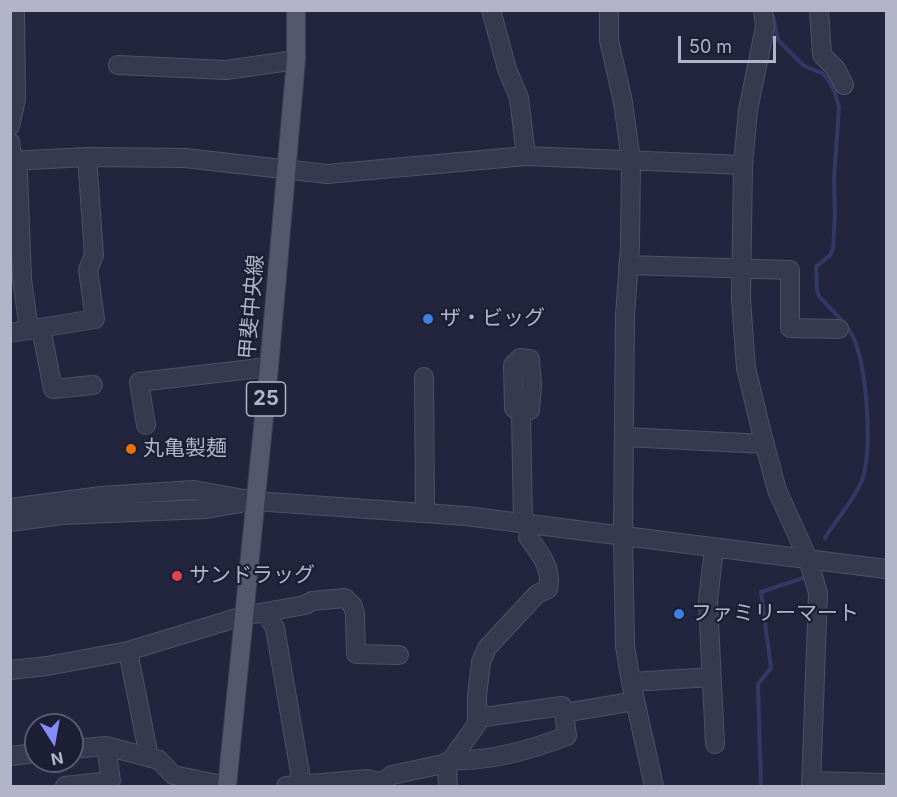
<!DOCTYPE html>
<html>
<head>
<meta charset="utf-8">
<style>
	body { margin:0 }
	#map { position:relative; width:897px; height:797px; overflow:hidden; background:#23253f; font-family:Inter,sans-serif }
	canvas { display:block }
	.frame { position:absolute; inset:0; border:12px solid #b3b4ca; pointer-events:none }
	.north { position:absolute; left:24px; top:713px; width:60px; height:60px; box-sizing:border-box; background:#1c1e33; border:2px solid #585a6f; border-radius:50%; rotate:169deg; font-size:16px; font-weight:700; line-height:24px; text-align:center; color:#b3b4ca }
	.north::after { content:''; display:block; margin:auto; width:21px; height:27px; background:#868bfc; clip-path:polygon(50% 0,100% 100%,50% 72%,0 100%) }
	.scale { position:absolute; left:678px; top:36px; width:98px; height:27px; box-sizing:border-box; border:3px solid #b3b4ca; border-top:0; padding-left:8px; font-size:18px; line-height:21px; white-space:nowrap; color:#b3b4ca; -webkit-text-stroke:4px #1c1e33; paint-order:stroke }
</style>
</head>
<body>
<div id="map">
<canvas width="897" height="797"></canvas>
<div class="frame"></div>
<div class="north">N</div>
<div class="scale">50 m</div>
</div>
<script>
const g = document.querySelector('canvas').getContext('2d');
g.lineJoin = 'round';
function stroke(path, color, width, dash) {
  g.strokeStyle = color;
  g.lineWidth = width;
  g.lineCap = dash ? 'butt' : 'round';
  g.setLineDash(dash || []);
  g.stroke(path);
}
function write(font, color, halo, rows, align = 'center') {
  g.font = font + ' Inter,"Noto Sans JP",sans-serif';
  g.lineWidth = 4.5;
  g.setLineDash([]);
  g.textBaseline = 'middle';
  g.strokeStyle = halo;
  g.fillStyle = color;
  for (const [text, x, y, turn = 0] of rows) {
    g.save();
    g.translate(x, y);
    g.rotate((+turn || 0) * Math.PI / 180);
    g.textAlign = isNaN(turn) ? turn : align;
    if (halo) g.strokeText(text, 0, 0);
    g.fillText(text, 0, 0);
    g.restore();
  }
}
const stream = new Path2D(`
	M773 16 778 40 804 66 822 73 827 78 834 90 839 107 834 179 835 215 833 249 830 255 816 267 817 290 819 296C829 308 845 321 852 335 867 364 873 448 862 480 854 501 836 519 825 538
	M761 786 758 684 771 668 761 592 806 577`);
const minor = new Path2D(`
	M491 10 507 69 519 98 526 156
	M609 10V40L623 102 631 161 630 246 625 315 623 536 625 646 631 682 654 786
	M763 10 765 27 748 110 743 165 741 299 746 368 763 438 777 490 808 559 818 593 811 786
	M819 10 822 55 836 69 844 85
	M118 65 226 70 296 60
	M10 126 16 99 15 10
	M10 142 13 161 18 173 22 279 29 330
	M10 161 87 157 185 158 327 174 526 156 743 165
	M628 265 790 270V328L839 329
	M41 328 53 389 93 385
	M10 333 95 319 88 270 94 255 87 157
	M424 377 425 513
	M521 413 530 410 532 385 530 359 520 358 513 365 514 408 521 413 523 523
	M146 425 139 382 269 367
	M625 437 765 444
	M10 508 101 496 194 490 255 501 466 516 886 569
	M10 522 62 515 206 509 241 503
	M714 548 708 601 715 744
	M265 612 275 628 302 784
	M128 651 149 757
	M10 670 47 666 128 651 243 616 305 605 312 601 345 598 353 606 355 614 356 654 399 655
	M631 682 712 677
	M477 718 562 706 564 713 635 701
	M72 749 106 746 159 760 173 775 227 786
	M10 756 36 753
	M451 760C488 762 533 749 567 736L564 713
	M447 762 448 786
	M811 781 886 783
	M65 786 111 781 106 746
	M286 786 368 779 381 783
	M378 786 383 781 392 775 443 764 451 760 477 724V696L481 662 487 648 537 594 548 589C553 569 540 553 528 537L529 523`);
const major = new Path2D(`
	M227 786 269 367 296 60V10`);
const markers = [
	[428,319,6,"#3f7fe0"],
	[131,449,6,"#e8710a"],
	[177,576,6,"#e0444e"],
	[679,614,6,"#3f7fe0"]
];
const shields = [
	[266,399,39]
];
const shieldNames = [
	["25",266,399]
];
const streetNames = [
	["甲斐中央線",252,307,-85]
];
const poiNames = [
	["ザ・ビッグ",440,319],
	["丸亀製麺",143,449],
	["サンドラッグ",189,576],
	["ファミリーマート",691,614]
];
stroke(stream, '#353864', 4);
stroke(minor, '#4f5166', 20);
stroke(major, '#3d3f54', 20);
stroke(minor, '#37394e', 18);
stroke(major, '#55576f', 18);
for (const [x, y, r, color] of markers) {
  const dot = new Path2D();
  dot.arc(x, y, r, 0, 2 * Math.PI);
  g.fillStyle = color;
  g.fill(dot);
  stroke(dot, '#1c1e33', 2);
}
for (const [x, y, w] of shields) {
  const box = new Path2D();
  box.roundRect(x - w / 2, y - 17, w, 34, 4.5);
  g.fillStyle = '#1c1e33';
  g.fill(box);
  stroke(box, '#b3b4ca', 1.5);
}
write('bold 20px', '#b3b4ca', null, shieldNames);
write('21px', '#b3b4ca', '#1c1e33', streetNames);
write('21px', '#b3b4ca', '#1c1e33', poiNames, 'left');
</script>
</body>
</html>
